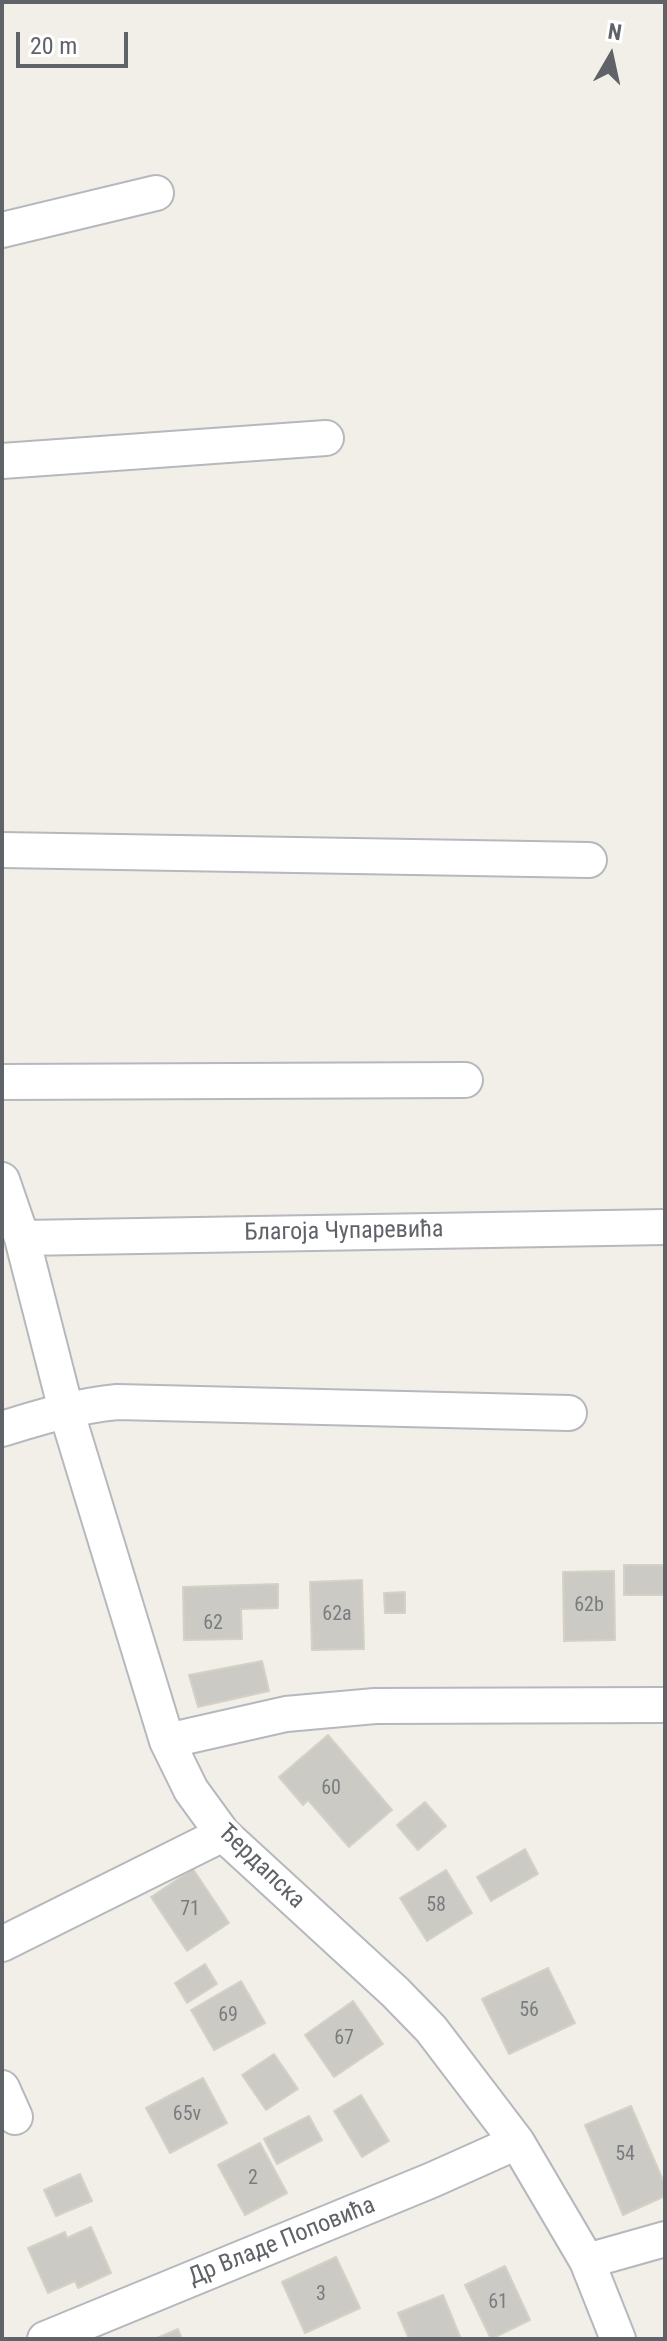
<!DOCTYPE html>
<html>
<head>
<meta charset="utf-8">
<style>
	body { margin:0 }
	#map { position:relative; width:667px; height:2341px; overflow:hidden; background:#f1efe8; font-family:"Roboto Condensed",sans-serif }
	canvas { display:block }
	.frame { position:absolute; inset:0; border:4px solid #5f6368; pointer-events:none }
	.north { position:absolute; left:571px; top:16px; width:80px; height:80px; -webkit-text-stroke:6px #fff; paint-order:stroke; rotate:9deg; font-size:22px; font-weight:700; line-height:32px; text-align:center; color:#5f6368 }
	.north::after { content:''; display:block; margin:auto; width:28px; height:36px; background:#5f6368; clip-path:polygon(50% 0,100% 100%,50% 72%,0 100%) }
	.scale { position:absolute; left:16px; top:32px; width:112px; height:36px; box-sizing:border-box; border:4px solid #5f6368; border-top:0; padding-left:10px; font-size:24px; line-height:28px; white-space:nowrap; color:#5f6368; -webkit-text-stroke:6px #fff; paint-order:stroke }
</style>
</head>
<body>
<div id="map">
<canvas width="667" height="2341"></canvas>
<div class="frame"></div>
<div class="north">N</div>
<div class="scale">20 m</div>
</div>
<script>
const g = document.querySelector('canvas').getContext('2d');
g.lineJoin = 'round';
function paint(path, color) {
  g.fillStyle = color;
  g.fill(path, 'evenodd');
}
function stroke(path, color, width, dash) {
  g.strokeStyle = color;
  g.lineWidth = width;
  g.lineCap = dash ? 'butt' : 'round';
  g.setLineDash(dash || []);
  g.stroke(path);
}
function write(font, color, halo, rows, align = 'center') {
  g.font = font + ' "Roboto Condensed",sans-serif';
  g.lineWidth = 8;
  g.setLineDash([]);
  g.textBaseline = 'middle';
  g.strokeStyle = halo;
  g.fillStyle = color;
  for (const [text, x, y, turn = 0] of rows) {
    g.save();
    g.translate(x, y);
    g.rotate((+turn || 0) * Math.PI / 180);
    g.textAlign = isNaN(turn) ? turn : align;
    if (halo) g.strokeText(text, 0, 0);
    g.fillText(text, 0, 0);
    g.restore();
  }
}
const building = new Path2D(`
	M624 1565H665V1595H624Z
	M614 1571 615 1640 564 1641 563 1572Z
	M362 1580 364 1649 312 1650 310 1582Z
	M278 1584V1608L241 1609 242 1639 184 1640 183 1587Z
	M405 1592V1613H385L384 1593Z
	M262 1661 269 1691 198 1707 189 1675Z
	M328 1735 392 1810 349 1847 308 1800 303 1805 279 1777Z
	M425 1802 446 1826 418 1850 397 1825Z
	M525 1849 538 1874 491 1901 477 1877Z
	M193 1869 229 1923 187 1951 151 1897Z
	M446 1870 472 1913 427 1941 400 1898Z
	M205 1964 217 1984 187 2003 175 1983Z
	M548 1968 575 2023 509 2054 482 1999Z
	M241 1981 265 2023 214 2050 191 2010Z
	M353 2001 383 2044 334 2077 305 2035Z
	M274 2054 298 2089 266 2110 242 2075Z
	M203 2078 227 2123 170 2153 146 2108Z
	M361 2095 389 2141 362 2157 334 2111Z
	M631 2106 665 2185V2196L623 2215 585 2125Z
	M309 2116 322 2140 277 2164 264 2139Z
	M260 2143 287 2193 245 2215 218 2165Z
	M80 2174 92 2201 56 2216 44 2190Z
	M91 2227 111 2273 78 2288 75 2281 48 2293 28 2248 65 2232 67 2238Z
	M336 2257 360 2308 305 2333 282 2282Z
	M505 2266 530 2320 491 2339 465 2285Z
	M443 2295 461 2339H409L398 2313Z
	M178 2329 182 2339H155Z`);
const street = new Path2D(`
	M2 230 156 193
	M2 461 326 438
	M2 850 589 860
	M2 1082 465 1080
	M2 1180 22 1238 66 1410 167 1741 191 1790 223 1834 395 1992 431 2029 517 2142 587 2261 618 2339
	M22 1238 665 1227
	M2 1429C40 1417 77 1406 117 1402L569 1413
	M167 1741 286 1714 375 1706 665 1705
	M2 1944 223 1834
	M2 2088 15 2117
	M587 2261 665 2239
	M45 2339 432 2180 517 2142`);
const numberNames = [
	["62b",589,1606],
	["62a",337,1615],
	["62",213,1624],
	["60",331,1789],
	["58",436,1906],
	["71",190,1910],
	["56",529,2011],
	["69",228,2016],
	["67",344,2039],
	["65v",187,2115],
	["54",625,2155],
	["2",253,2179],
	["3",321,2295],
	["61",498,2303]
];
const streetNames = [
	["Благоја Чупаревића",344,1232,-1],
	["Ђердапска",261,1867,44],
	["Др Владе Поповића",282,2242,-22]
];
paint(building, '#cccac5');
stroke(building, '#d6d1c6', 2);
stroke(street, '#b5b8bc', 38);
stroke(street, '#fff', 34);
write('20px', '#7a7d7f', null, numberNames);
write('24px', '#5f6368', '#fff', streetNames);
</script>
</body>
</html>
